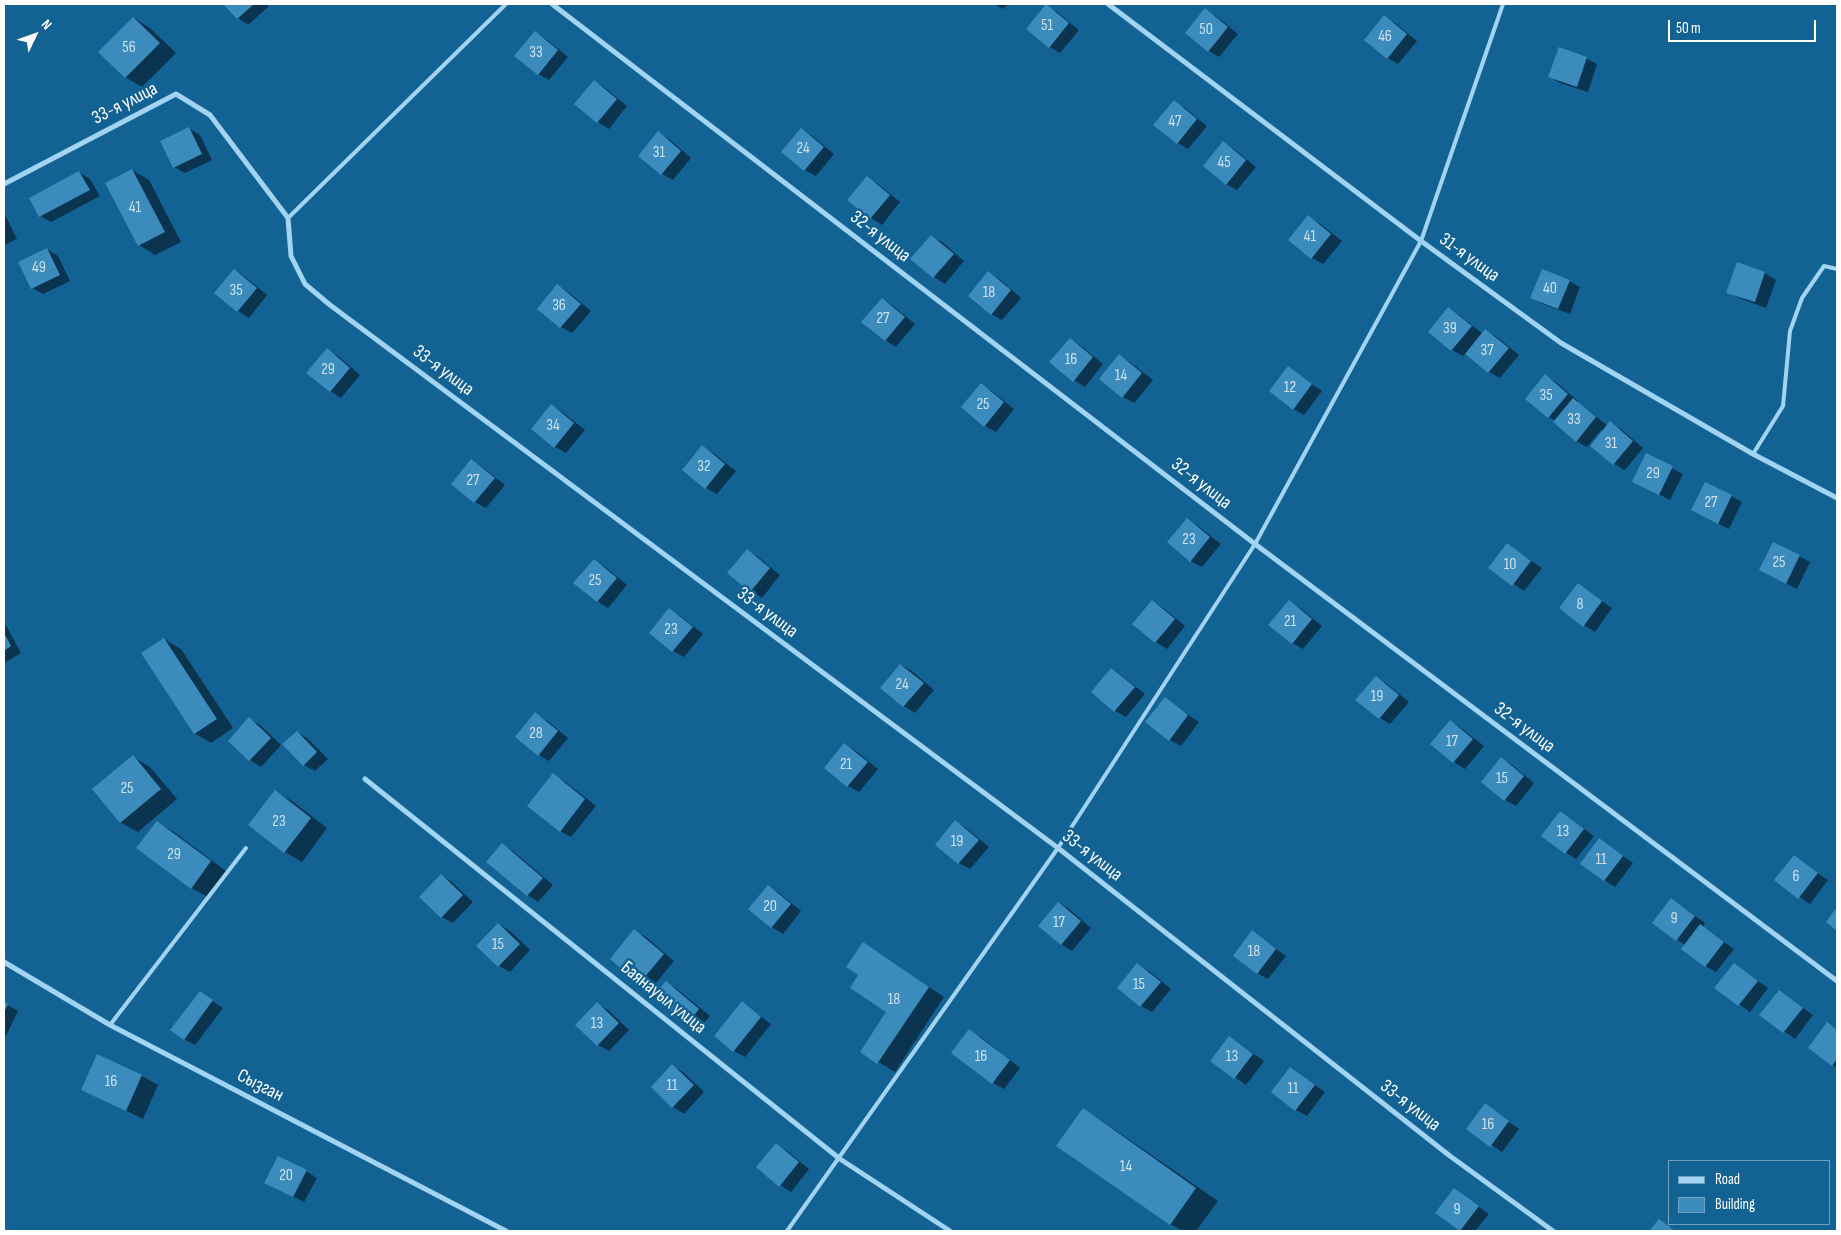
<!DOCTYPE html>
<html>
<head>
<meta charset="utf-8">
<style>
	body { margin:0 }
	#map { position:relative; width:1841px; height:1235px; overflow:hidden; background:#136294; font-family:"Sofia Sans Condensed",sans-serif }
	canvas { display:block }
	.frame { position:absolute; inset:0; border:5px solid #fff; pointer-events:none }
	.legend { position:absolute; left:1668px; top:1160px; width:162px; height:65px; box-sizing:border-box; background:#136294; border:1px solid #71a1bf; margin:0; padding:6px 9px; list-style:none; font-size:15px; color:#fff }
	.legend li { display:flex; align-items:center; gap:10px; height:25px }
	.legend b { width:25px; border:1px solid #71a1bf }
	.north { position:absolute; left:10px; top:10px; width:50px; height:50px; -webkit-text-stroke:4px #136294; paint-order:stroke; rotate:48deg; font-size:14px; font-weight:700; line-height:20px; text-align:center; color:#fff }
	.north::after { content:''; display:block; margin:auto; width:18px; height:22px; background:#fff; clip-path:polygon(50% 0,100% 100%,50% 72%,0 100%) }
	.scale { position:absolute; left:1668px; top:20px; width:148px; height:22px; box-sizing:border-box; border:2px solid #fff; border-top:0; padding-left:6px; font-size:15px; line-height:18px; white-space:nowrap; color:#fff; -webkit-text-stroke:4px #136294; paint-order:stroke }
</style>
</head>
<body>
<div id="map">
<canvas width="1841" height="1235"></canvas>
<div class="frame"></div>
<ul class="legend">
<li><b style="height:6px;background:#a1d4f2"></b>Road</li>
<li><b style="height:14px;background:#3b8cbd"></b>Building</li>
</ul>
<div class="north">N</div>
<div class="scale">50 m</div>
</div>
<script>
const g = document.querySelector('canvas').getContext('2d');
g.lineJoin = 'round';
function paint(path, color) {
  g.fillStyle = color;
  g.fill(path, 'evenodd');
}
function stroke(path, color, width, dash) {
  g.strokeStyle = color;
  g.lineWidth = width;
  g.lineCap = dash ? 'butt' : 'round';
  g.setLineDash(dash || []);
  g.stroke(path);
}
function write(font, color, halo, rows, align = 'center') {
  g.font = font + ' "Sofia Sans Condensed",sans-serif';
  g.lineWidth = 5;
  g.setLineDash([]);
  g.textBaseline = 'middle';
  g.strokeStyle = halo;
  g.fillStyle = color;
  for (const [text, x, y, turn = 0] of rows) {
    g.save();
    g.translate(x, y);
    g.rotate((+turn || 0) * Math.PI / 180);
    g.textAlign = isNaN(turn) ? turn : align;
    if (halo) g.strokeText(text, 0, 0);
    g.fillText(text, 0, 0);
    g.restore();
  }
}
const shadow = new Path2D(`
	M225 4H267L269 6 248 25 238 18Z
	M994 4H1008L1003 9Z
	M1046 6 1057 12 1079 30 1060 53 1050 47Z
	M1205 10 1216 16 1238 34 1219 57 1209 51Z
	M1384 17 1395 23 1417 41 1398 64 1388 58Z
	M134 18 150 28 176 53 142 87 125 77Z
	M535 33 546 39 568 57 549 80 538 74Z
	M1586 58 1597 64 1588 92 1560 83 1550 77Z
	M594 81 605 88 627 106 609 129 598 122 576 104Z
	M1174 102 1185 108 1207 126 1188 149 1178 143Z
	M189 128 200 135 212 160 185 173 174 167Z
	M801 129 812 136 834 154 816 176 805 170Z
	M658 133 669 139 691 158 673 180 662 174 639 156Z
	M1223 143 1234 149 1256 167 1237 190 1226 184Z
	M132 170 149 180 181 242 155 255 139 245Z
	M79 172 90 179 100 196 51 222 40 216Z
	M867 177 878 184 900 202 882 225 871 218 849 200Z
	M4 213 17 239 4 245Z
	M1308 217 1319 223 1342 241 1323 264 1312 258Z
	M931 236 942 242 964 261 945 284 934 277 912 259Z
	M47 249 58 256 70 281 43 294 32 288Z
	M1738 264 1765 273 1776 280 1766 308 1739 298 1728 292Z
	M235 270 245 277 267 295 249 318 238 311 216 293Z
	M988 273 999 279 1021 298 1002 320 991 314Z
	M1569 281 1580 287 1570 314 1543 304 1532 298Z
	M558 286 568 292 591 311 572 333 561 327 539 309Z
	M882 299 893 306 915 324 896 347 885 340Z
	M1448 309 1459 315 1483 334 1486 331 1497 337 1519 355 1500 378 1489 372 1466 353 1463 356 1452 350 1430 332Z
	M1070 339 1081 346 1103 364 1085 387 1074 380Z
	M327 350 338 356 360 375 341 398 330 391Z
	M1119 356 1130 362 1153 380 1134 403 1123 397Z
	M1288 368 1322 391 1304 415 1293 409Z
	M1545 376 1556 382 1578 401 1577 402 1608 426 1610 423 1621 429 1643 448 1625 470 1614 464 1601 430 1587 447 1576 441 1555 421 1549 417Z
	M981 385 992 391 1014 409 996 432 985 426Z
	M552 406 562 412 585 430 566 453 555 447 533 429Z
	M702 447 713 453 736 471 717 494 706 488 684 470Z
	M1647 455 1683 474 1670 500 1645 487Z
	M472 461 482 467 505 485 486 508 475 502 453 484Z
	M1731 496 1742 502 1729 529 1703 516Z
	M1187 520 1198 526 1221 544 1202 567 1191 561Z
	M1508 545 1542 568 1524 591 1490 568Z
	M747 550 758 557 780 575 762 598 751 591 728 573Z
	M1799 556 1810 562 1797 589 1771 576Z
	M594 560 605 567 627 585 608 608 597 601Z
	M1578 584 1612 608 1595 632 1584 625Z
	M1152 601 1163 608 1185 626 1167 649 1156 642 1134 624Z
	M1289 602 1300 608 1322 626 1303 649 1292 643Z
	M670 610 680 616 703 634 684 657 673 651 651 633Z
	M4 622 21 653 4 663Z
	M164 639 181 649 233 728 211 743 194 733Z
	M901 665 912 671 934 690 915 713 904 706 882 688Z
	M1112 669 1122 676 1145 694 1126 717 1115 711Z
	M1376 677 1387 684 1409 702 1390 724 1380 718Z
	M1165 699 1199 722 1181 746 1170 740Z
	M535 714 546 720 568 738 549 761 539 755Z
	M250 719 260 725 281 745 261 767 250 760 229 740Z
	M1450 721 1461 728 1484 746 1465 769 1454 762 1432 744Z
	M297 732 308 739 328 759 315 771 304 765 284 744Z
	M845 745 856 751 878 769 859 792 848 786 826 768Z
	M133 757 150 767 177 799 138 832 121 823 94 790Z
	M1501 759 1512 765 1534 783 1516 806 1505 800Z
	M553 775 564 781 596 806 571 837 560 831Z
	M275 792 292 801 327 828 302 862 285 852 249 825Z
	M1560 812 1594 836 1576 859 1566 853Z
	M157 822 174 832 227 872 208 897 191 888Z
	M956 822 966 828 989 847 970 869 959 863 937 845Z
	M1599 840 1633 863 1615 887 1604 880Z
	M502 845 513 851 553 885 538 902 528 895 488 862Z
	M1794 857 1828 880 1810 904 1776 880Z
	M441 876 452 882 473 902 453 923 442 917Z
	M769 887 779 893 801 911 783 934 772 927 750 909Z
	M1672 899 1705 923 1703 927 1734 949 1716 972 1705 966 1685 945 1654 923Z
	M1058 903 1069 909 1091 928 1072 951 1061 944Z
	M499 924 510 931 530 950 510 972 499 966Z
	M635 931 646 937 674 961 651 989 640 983 611 959Z
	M1252 932 1286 956 1268 979 1257 973Z
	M880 954 944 997 895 1072 862 1052 888 1012Z
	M1734 964 1768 988 1750 1012 1716 988Z
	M1138 965 1149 971 1171 989 1152 1012 1141 1006 1119 988Z
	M667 983 677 989 710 1016 698 1030 687 1023Z
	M1779 991 1813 1015 1795 1039 1761 1015Z
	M200 992 223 1008 195 1045 184 1039Z
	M4 1003 18 1011 6 1036 4 1035Z
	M742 1003 771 1024 745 1057 734 1051Z
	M597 1004 608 1010 629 1030 609 1051 598 1045Z
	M1827 1024 1837 1030V1068L1832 1065Z
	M970 1031 981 1037 1020 1068 1004 1089 993 1083 953 1053Z
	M1229 1037 1264 1061 1246 1085 1212 1061Z
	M673 1066 683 1072 704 1092 684 1114 673 1107 652 1087Z
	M1291 1069 1325 1092 1307 1116 1296 1110Z
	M142 1076 158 1085 143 1119 82 1089Z
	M1485 1105 1519 1129 1502 1152 1468 1128Z
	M1083 1110 1105 1123 1218 1201 1196 1231H1183L1170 1224Z
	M776 1144 787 1151 809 1169 791 1192 780 1185Z
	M306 1171 317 1178 304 1202 277 1188Z
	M1455 1190 1489 1214 1475 1231H1462L1437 1213Z`);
const building = new Path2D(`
	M223 4H254L237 19Z
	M1046 4 1069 23 1049 48 1026 29Z
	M1205 8 1228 27 1208 52 1185 33Z
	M1384 15 1407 34 1387 59 1364 40Z
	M133 17 160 43 125 78 98 52Z
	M535 31 558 50 538 75 514 56Z
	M1559 47 1587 57 1577 87 1548 77Z
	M594 80 617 99 597 123 574 104Z
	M1174 100 1197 119 1177 144 1153 125Z
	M189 127 202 154 173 168 160 141Z
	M801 128 824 147 804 171 781 152Z
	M658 131 681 151 661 175 638 156Z
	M1223 141 1246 160 1226 185 1203 166Z
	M132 169 165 232 138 246 105 183Z
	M79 171 90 190 39 217 29 198Z
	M867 176 890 195 870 219 847 200Z
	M1308 215 1331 234 1311 259 1288 240Z
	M931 235 954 254 933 278 910 259Z
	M47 248 60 275 31 289 18 262Z
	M1737 262 1765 272 1755 302 1726 293Z
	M234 269 257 288 237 312 214 293Z
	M1542 269 1570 280 1558 309 1530 298Z
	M988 271 1011 290 991 315 968 296Z
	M557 284 581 304 560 328 537 309Z
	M882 298 905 317 885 341 861 322Z
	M1448 307 1472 326 1451 351 1428 332Z
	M1485 329 1509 348 1488 373 1465 354Z
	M1070 338 1093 357 1073 382 1049 362Z
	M327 348 350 368 330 392 306 373Z
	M1119 354 1142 373 1122 398 1099 379Z
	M1288 366 1312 384 1293 410 1269 391Z
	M1545 374 1568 394 1548 418 1525 399Z
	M981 383 1004 402 984 427 961 407Z
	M1573 398 1596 417 1576 442 1553 422Z
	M551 404 574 423 554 448 531 429Z
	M1610 421 1633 441 1613 465 1590 446Z
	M702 445 725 464 705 489 682 470Z
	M1646 453 1673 466 1659 495 1632 482Z
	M471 459 495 478 474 503 451 484Z
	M1705 482 1732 495 1718 524 1691 510Z
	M1187 518 1210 537 1190 562 1167 542Z
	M1773 542 1800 555 1786 584 1759 570Z
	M1507 543 1531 561 1512 586 1488 568Z
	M747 549 770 568 750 592 727 573Z
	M594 559 617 578 597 602 573 583Z
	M1578 583 1602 601 1583 627 1559 608Z
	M1152 600 1175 619 1155 643 1132 624Z
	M1289 600 1312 619 1292 644 1268 625Z
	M669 608 693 627 672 652 649 633Z
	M4 633 11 646 4 651Z
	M164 638 217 719 194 734 141 653Z
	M900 664 924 683 903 707 880 688Z
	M1111 668 1135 687 1114 712 1091 692Z
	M1376 676 1399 695 1379 719 1355 700Z
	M1165 697 1188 715 1169 741 1145 722Z
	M535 712 558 731 538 756 515 737Z
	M249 717 271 738 249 761 228 741Z
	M1450 720 1473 739 1453 763 1430 744Z
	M297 731 317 752 303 766 282 744Z
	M844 743 868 762 847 787 824 768Z
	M133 755 161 789 120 823 92 789Z
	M1501 757 1524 776 1504 801 1481 782Z
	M553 773 585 799 560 832 527 806Z
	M275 790 311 818 284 853 248 825Z
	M1560 811 1584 829 1565 854 1541 836Z
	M955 820 979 840 958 864 935 845Z
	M157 821 211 861 191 889 136 848Z
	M1599 838 1623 856 1604 881 1580 864Z
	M502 843 543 878 527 896 486 862Z
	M1794 855 1818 873 1798 899 1774 880Z
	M441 874 463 895 441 918 419 897Z
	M768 885 791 904 771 928 748 909Z
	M1671 898 1695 916 1676 941 1652 923Z
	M1058 902 1081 921 1061 945 1038 926Z
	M1837 907V931L1826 922Z
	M498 923 520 944 498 967 476 946Z
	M1700 924 1724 942 1705 967 1681 949Z
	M634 929 664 954 639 984 610 959Z
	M1252 930 1276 949 1257 974 1233 956Z
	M863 942 929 987 877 1064 860 1052 886 1012 850 988 858 975 846 967Z
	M1137 963 1161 982 1140 1007 1117 988Z
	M1734 963 1758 981 1738 1006 1714 988Z
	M666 981 699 1009 687 1024 653 996Z
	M1779 990 1803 1008 1783 1033 1759 1015Z
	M200 991 213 1000 184 1040 170 1030Z
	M742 1001 761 1017 733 1052 714 1036Z
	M4 1002 8 1004 4 1013Z
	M597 1002 619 1023 597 1046 575 1025Z
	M1827 1022 1837 1030V1059L1832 1066 1808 1048Z
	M969 1029 1010 1060 992 1084 951 1053Z
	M1229 1036 1253 1054 1234 1079 1210 1061Z
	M97 1054 142 1075 126 1111 81 1090Z
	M672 1064 694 1085 672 1108 651 1087Z
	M1290 1067 1315 1085 1295 1111 1271 1092Z
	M1485 1103 1509 1121 1490 1147 1466 1129Z
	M1083 1108 1196 1188 1170 1225 1056 1146Z
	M776 1143 799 1162 779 1187 756 1167Z
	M278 1156 307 1170 293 1197 264 1183Z
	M1454 1188 1479 1206 1460 1231 1435 1213Z
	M1659 1219 1675 1231H1649Z`);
const lane = new Path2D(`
	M288 218 506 4
	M1753 454 1783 406 1790 331 1802 298 1824 266 1837 269
	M110 1025 246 848
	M787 1231 1058 848 1255 544 1421 241 1503 4`);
const street = new Path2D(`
	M552 4 1255 544 1837 981
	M1108 4 1421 241 1561 343 1753 454 1837 498
	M4 184 176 94 210 115 288 218 291 256 305 284 330 305 1058 848 1450 1156 1553 1231
	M365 779 840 1159 950 1231
	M4 962 110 1025 506 1231`);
const numberNames = [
	["51",1047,26],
	["50",1206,30],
	["46",1385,37],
	["56",129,48],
	["33",536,53],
	["47",1175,122],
	["24",803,149],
	["31",659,153],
	["45",1224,163],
	["41",135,208],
	["41",1310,237],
	["49",39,268],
	["40",1550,289],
	["35",236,291],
	["18",989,293],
	["36",559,306],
	["27",883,319],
	["39",1450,329],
	["37",1487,351],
	["16",1071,360],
	["29",328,370],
	["14",1121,376],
	["12",1290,388],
	["35",1546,396],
	["25",983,405],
	["33",1574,420],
	["34",553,426],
	["31",1611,444],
	["32",704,467],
	["29",1653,474],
	["27",473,481],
	["27",1711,503],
	["23",1189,540],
	["25",1779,563],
	["10",1510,565],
	["25",595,581],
	["8",1580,605],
	["21",1290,622],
	["23",671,630],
	["24",902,685],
	["19",1377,697],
	["28",536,734],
	["17",1452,742],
	["21",846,765],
	["15",1502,779],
	["25",127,789],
	["23",279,822],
	["13",1563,832],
	["19",957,842],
	["29",174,855],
	["11",1601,860],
	["6",1796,877],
	["20",770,907],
	["9",1674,919],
	["17",1059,923],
	["15",498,945],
	["18",1254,952],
	["15",1139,985],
	["18",894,1000],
	["13",597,1024],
	["16",981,1057],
	["13",1232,1057],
	["16",111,1082],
	["11",672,1086],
	["11",1293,1089],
	["16",1488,1125],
	["14",1126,1167],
	["20",286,1176],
	["9",1457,1210]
];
const streetNames = [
	["33-я улица",125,104,-27],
	["32-я улица",880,237,38],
	["31-я улица",1469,258,36],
	["33-я улица",443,371,37],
	["32-я улица",1201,484,38],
	["33-я улица",767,613,37],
	["32-я улица",1524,728,37],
	["33-я улица",1092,856,38],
	["Баянауыл улица",663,998,39],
	["Сызган",260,1086,27],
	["33-я улица",1410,1106,38]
];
paint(shadow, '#0007');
paint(building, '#3b8cbd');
stroke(lane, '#a1d4f2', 4);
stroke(street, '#a1d4f2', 5);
write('16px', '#cee2ee', null, numberNames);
write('19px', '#fff', '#136294', streetNames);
</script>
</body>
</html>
